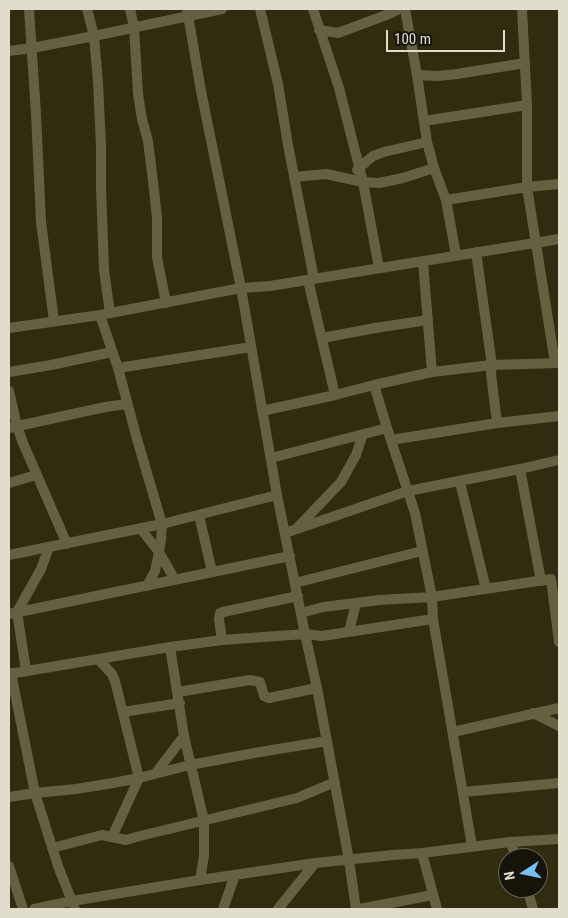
<!DOCTYPE html>
<html>
<head>
<meta charset="utf-8">
<style>
	body { margin:0 }
	#map { position:relative; width:568px; height:918px; overflow:hidden; background:#312b0f; font-family:"Roboto Condensed",sans-serif }
	canvas { display:block }
	.frame { position:absolute; inset:0; border:10px solid #e0ddcd; pointer-events:none }
	.north { position:absolute; left:498px; top:848px; width:50px; height:50px; box-sizing:border-box; background:#161408; border:1px solid #676457; border-radius:50%; rotate:259deg; font-size:14px; font-weight:700; line-height:20px; text-align:center; color:#e0ddcd }
	.north::after { content:''; display:block; margin:auto; width:18px; height:22px; background:#79bff8; clip-path:polygon(50% 0,100% 100%,50% 72%,0 100%) }
	.scale { position:absolute; left:386px; top:30px; width:119px; height:22px; box-sizing:border-box; border:2px solid #e0ddcd; border-top:0; padding-left:6px; font-size:15px; line-height:18px; white-space:nowrap; color:#e0ddcd; -webkit-text-stroke:4px #161408; paint-order:stroke }
</style>
</head>
<body>
<div id="map">
<canvas width="568" height="918"></canvas>
<div class="frame"></div>
<div class="north">N</div>
<div class="scale">100 m</div>
</div>
<script>
const g = document.querySelector('canvas').getContext('2d');
g.lineJoin = 'round';
function stroke(path, color, width, dash) {
  g.strokeStyle = color;
  g.lineWidth = width;
  g.lineCap = dash ? 'butt' : 'round';
  g.setLineDash(dash || []);
  g.stroke(path);
}
const minor = new Path2D(`
	M29 9 36 114 41 222 54 321
	M87 9 94 36 98 82 101 146V188L104 270 110 313
	M130 9 134 27 138 94 142 119 148 141 154 190 157 218V257L166 303
	M187 9 201 91 241 288 277 495 305 634 317 688 349 860 356 909
	M260 9 278 84 288 145 314 279
	M313 9 339 88 363 182 379 268
	M405 9 417 75 427 142 434 168 446 200 456 255
	M522 9 527 105V187L555 363
	M319 30 338 33 389 14 399 9
	M9 51 32 48 94 36 222 9
	M417 75 438 76 457 74 525 63
	M424 121 527 105
	M357 170 367 161 373 156 384 152 427 142
	M294 177 326 174 363 182 379 183 403 178 434 168
	M446 200 527 187 559 184
	M476 252 492 365 491 374 497 423
	M423 262 432 372
	M308 280 335 395
	M100 315 118 368 137 439 162 524 161 540 158 557 155 571 147 586
	M9 328 100 315 241 288 270 286 559 239
	M322 338 375 328 428 320
	M118 368 251 347
	M9 372 51 365 112 352
	M9 391 17 426 23 443 67 544
	M262 411 335 395 374 385
	M9 428 105 407 127 404
	M387 428 415 513 432 597 433 619 472 846
	M391 440 497 423 559 416
	M271 458 387 428 374 385 432 372 492 365 559 363
	M520 469 541 581
	M460 482 486 589
	M9 483 36 475
	M199 515 212 572
	M140 528 159 552 175 580
	M297 528 341 482 356 455 363 434
	M285 533 408 491 520 469 559 460
	M9 555 162 524 277 495
	M295 583 422 551
	M301 613 323 607 356 603 379 600 432 597 551 579 559 642
	M9 614C103 595 196 575 290 556
	M349 632 356 603
	M222 640 219 619 220 613 223 612 298 596
	M170 647 184 736 204 821V856L200 880
	M98 659 112 674 115 681 139 778 112 837
	M26 670 17 612 41 569 49 547
	M11 673 35 793 58 866 75 909
	M9 674 170 647 222 640 305 634 322 636 433 619
	M178 692 250 680 260 682 264 696 269 698 317 688
	M123 712 180 703
	M533 713 559 726
	M453 732 559 708
	M155 774 184 736
	M463 792 559 783
	M9 797 35 793 76 789 113 783 139 778 190 765 260 752 327 741
	M510 842 517 858
	M52 848 102 835 126 840 136 837 297 798 335 782
	M422 853 437 909
	M9 866 23 909
	M527 888 533 909
	M34 909 72 901 200 880 315 863 393 855 422 853 510 842 559 839
	M223 909 235 875
	M278 909 315 863
	M359 909 433 895`);
stroke(minor, '#666043', 10);
</script>
</body>
</html>
